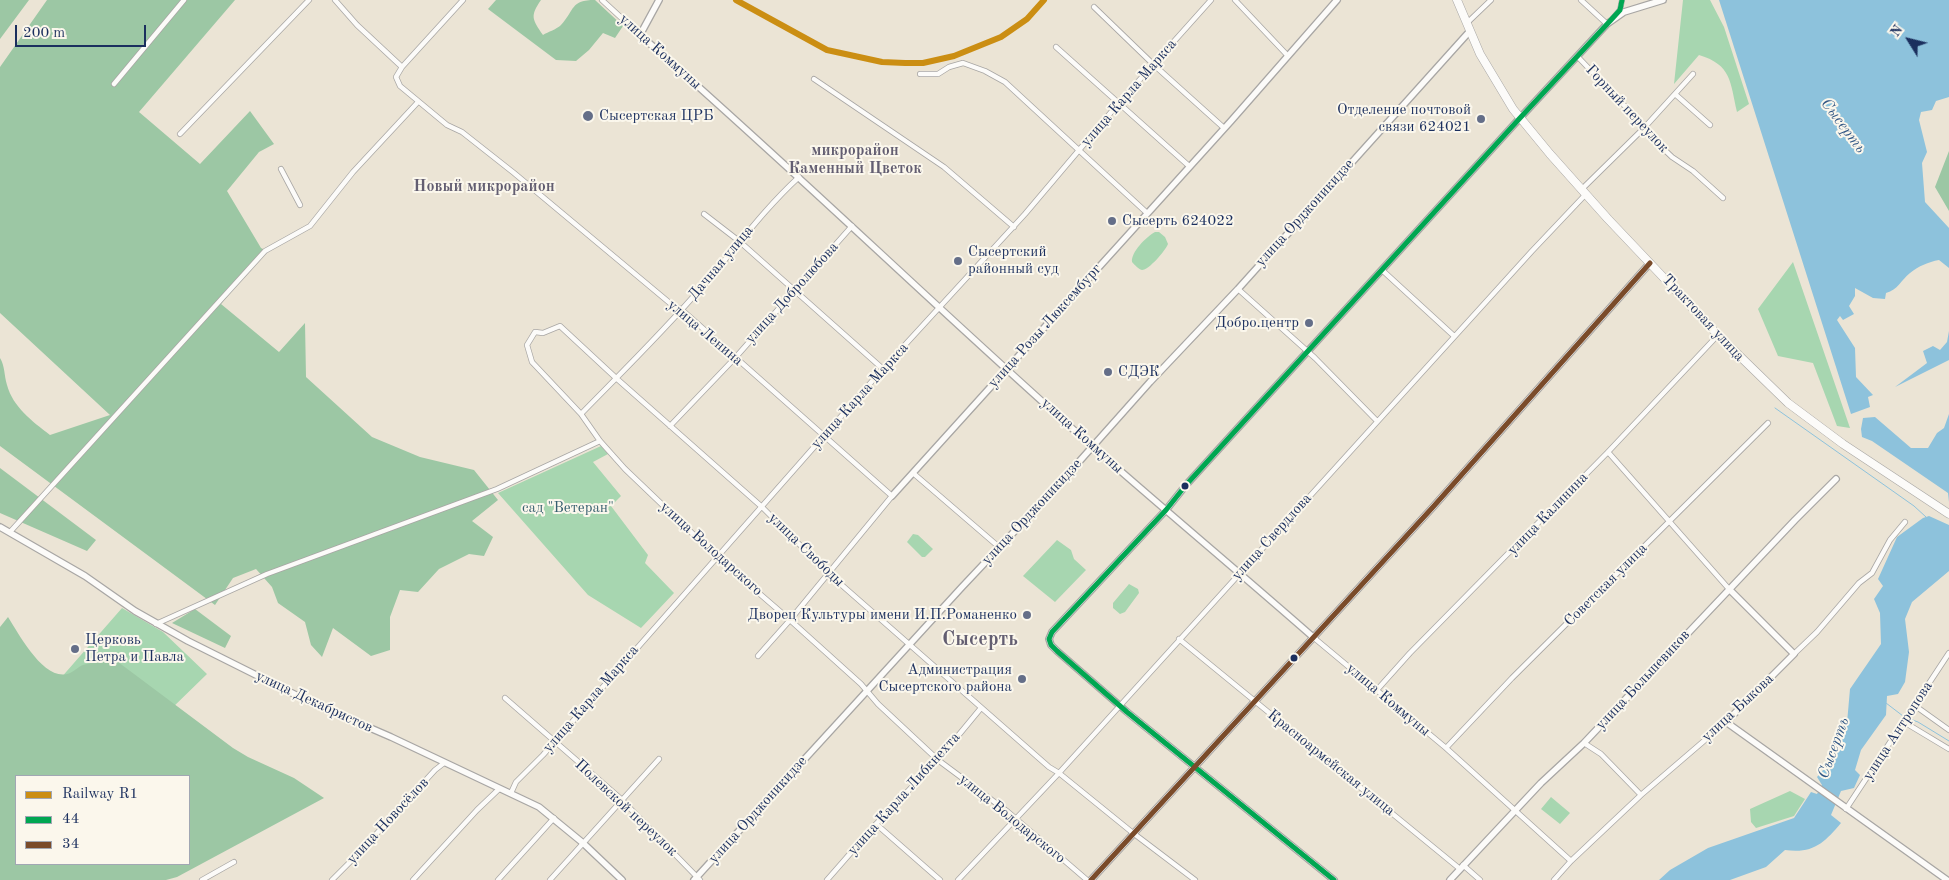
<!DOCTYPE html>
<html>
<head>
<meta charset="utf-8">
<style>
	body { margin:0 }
	#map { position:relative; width:1949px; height:880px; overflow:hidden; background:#ebe4d5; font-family:"Old Standard TT",serif }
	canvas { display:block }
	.legend { position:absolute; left:15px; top:775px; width:175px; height:90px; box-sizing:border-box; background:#fbf7ec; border:1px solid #a1a7b3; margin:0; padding:6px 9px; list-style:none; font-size:15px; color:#1b2f5e }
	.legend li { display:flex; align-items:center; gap:10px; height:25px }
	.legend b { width:25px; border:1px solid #a1a7b3 }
	.north { position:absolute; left:1884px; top:15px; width:50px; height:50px; -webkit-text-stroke:4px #fbf7ec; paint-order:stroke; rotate:306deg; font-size:14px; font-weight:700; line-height:20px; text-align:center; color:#1b2f5e }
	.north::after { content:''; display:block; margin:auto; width:18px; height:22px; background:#1b2f5e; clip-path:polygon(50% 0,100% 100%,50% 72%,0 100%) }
	.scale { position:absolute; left:15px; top:25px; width:131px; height:22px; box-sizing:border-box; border:2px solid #1b2f5e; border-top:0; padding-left:6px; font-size:15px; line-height:18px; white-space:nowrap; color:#1b2f5e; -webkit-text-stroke:4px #fbf7ec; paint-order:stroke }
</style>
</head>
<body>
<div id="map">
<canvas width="1949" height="880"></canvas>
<ul class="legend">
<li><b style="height:6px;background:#cb8e13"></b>Railway R1</li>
<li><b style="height:6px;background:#00a651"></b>44</li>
<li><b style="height:6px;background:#7a4b2a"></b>34</li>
</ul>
<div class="north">N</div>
<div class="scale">200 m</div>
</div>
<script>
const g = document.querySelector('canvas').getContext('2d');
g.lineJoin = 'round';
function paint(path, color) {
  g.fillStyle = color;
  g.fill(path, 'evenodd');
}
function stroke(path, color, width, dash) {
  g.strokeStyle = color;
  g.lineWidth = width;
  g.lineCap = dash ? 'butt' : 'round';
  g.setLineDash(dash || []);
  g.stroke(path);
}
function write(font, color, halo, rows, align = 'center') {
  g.font = font + ' "Old Standard TT",serif';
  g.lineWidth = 4;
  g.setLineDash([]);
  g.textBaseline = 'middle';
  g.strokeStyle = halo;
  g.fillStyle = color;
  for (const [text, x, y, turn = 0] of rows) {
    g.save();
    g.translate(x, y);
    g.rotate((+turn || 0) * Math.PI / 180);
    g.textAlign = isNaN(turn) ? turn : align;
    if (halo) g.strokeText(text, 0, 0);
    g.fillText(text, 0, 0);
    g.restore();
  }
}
const green = new Path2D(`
	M1683 0H1710L1724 27 1749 104 1737 112C1730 82 1732 65 1699 55L1674 84Z
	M1155 232H1159L1165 237 1168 244C1165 251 1149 270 1142 270 1138 269 1135 265 1132 262 1131 252 1146 237 1155 232Z
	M1793 262 1850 428 1837 426 1813 363 1778 356 1758 309Z
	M601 446 608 454 593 462 621 496 611 506 648 555 645 563 674 593 641 628 588 595 498 493Z
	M913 534 918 535 933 549 925 557H922L907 542Z
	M1057 540 1071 550 1074 559 1086 570 1055 602 1023 576Z
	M1129 584 1138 589 1139 593 1125 612 1120 614 1113 608V603Z
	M122 608 163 632 207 674 168 712 25 719Z
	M1790 791 1805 799 1794 816 1756 828 1751 822 1750 809Z
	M1551 797 1570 813 1560 824 1541 809Z`);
const forest = new Path2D(`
	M0 0H29L0 39Z
	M47 0H235L139 112 200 164 250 111 274 144 259 152 227 191 261 248 265 250 221 304 279 352 305 323 306 377 372 437 420 457 474 470 498 500 472 521 493 537 484 556 469 554 439 569 418 592 400 590 390 617V650L371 656 333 628 322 657 311 645 305 622 278 603 272 587 256 569 233 578 215 605 0 446V358C5 366 4 375 7 385 13 407 32 421 50 435L110 415 0 313V67Z
	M496 0H541C530 16 532 19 543 35 548 32 557 29 561 25 575 10 570 0 595 0L623 26 615 38 603 33 589 50 576 61 556 60 488 9Z
	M1949 151V211L1935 187Z
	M0 468 96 540 87 551 0 513Z
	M195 609 231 636 225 648 172 623Z
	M8 617C19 634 45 684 70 673 75 671 79 666 83 665 94 661 107 661 118 662L233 748 248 757 294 778 324 798 177 877 166 880H0V627ZM16 776H189V864H16Z`);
const water = new Path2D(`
	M1719 0H1949V97L1936 101 1932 110 1921 112 1919 120 1927 152 1922 163 1925 202 1949 228V268L1939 260C1928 262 1919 266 1910 273 1901 280 1898 290 1886 293L1885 299 1873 298 1855 288V296L1849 306 1854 314 1843 320 1840 316 1837 320 1855 348 1856 377 1873 395 1868 397 1870 407 1851 414Z
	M1949 331V360L1895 387 1927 363 1923 351 1933 346 1940 350 1947 342Z
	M1949 414V502L1948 493 1872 441 1862 437 1861 429 1863 418 1875 417 1911 448H1928L1937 433 1944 428Z
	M1929 516 1949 525V571L1912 602 1905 619 1909 652 1905 682 1898 694 1887 696 1886 715 1861 750 1855 770 1860 775 1854 788 1841 791 1831 815 1841 823C1824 843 1813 854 1785 850L1766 867 1730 880H1659L1670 870 1708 848 1794 818 1811 792 1817 794 1822 785 1817 777 1824 769 1847 723 1850 689 1881 644 1880 613 1874 599 1883 586 1878 579 1897 537 1923 518Z`);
const stream = new Path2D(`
	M1775 408 1914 506 1926 517
	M1886 703 1903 716
	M1910 719 1918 722 1949 741`);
const minor = new Path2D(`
	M335 0 357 25 402 67
	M463 0 402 67 396 77 400 86 447 125 462 132 514 173 671 304 682 310 892 496 790 620 758 656
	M602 0 640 35
	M1235 0 1288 56
	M1581 0 1607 24
	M1094 7 1154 65 1224 128
	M1613 18 1620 10 1622 0
	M1467 23 1491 0
	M1056 47 1189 166
	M1577 56 1640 122 1646 132 1672 157 1693 171 1723 198
	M920 74H938L949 67 963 63 985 71 1005 82 1147 213
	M814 79 944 167 1014 227
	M114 84 184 0
	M1675 94 1710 125
	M180 134 309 0
	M281 169 300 205
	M1582 189 1644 128 1693 74
	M704 214 739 241 883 369
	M1382 270 1454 336
	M1238 289 1315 358 1377 421
	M581 414C621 373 662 333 700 289 734 251 761 212 799 177
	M670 426 735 358 852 226
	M1608 452 1729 589
	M913 473 999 547
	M10 532 265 251 310 226 353 172 418 102
	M156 624 267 574 497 489 600 441
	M1313 637 1446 748 1571 861
	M1179 639 1460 869
	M1794 654 1817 632 1859 583 1872 573 1890 540 1905 522
	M1376 691 1410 653 1608 452 1718 335
	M505 698 621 799 700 880
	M1914 705 1949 730
	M1904 722 1949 749
	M1584 743 1601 754 1641 795
	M1446 748 1512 678 1768 423
	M511 793 516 782 543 755 881 371 1025 214 1118 104 1211 0
	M1846 809 1949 653
	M876 824 940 880
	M1463 865 1480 880
	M202 880 234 862
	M332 880 357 855 435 770 444 763
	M413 880 477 810 499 789
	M498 880 554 818
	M550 880 659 759
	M827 880 876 824 938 760 981 708
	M958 880 1059 773 1532 251 1586 194
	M1087 880 1008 812 938 760 878 704 861 684 790 620 717 557 625 469 600 441 581 414 532 362 527 345 535 332 543 333 560 326 616 378 762 507 828 573 1049 767 1059 773 1133 833 1195 880
	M1554 880 1571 861 1641 795 1726 722`);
const tertiary = new Path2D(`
	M659 0 640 35C794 169 940 312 1093 447 1166 511 1240 573 1313 637
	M892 496 1231 121 1337 0
	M0 527 85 576 135 611 188 641 308 701 391 737 539 807 583 843 622 880
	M1729 589 1794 654 1726 722 1947 880
	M694 880 962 587 1061 482 1150 382 1238 289 1469 32
	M1334 880 1127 712 1057 651 1051 645 1049 639 1052 632 1166 510 1186 485 1520 118 1607 24 1624 12 1663 0
	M1450 880 1541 783 1584 743 1795 520 1836 479`);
const secondary = new Path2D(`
	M1091 880 1433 507 1650 263`);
const primary = new Path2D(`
	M1457 0 1480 54 1513 109 1550 154 1608 219 1718 335 1788 403 1843 444 1949 514`);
const bus1 = new Path2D(`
	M1334 880 1127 712 1057 651 1051 645 1049 639 1052 632 1166 510 1186 485 1520 118 1610 21 1620 10 1622 0`);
const bus2 = new Path2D(`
	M1091 880 1433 507 1650 263`);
const rail1 = new Path2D(`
	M736 0 827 50 882 62 905 63H923L954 56 1001 37 1027 19 1044 0`);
const markers = [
	[588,116,6,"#646e88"],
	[1481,119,5,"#646e88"],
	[1112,221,5,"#646e88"],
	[958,261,5,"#646e88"],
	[1309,323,5,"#646e88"],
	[1108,372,5,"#646e88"],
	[1185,486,4.5,"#1b2f5e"],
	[1027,615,5,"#646e88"],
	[75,649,5,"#646e88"],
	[1294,658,4.5,"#1b2f5e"],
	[1022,679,5,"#646e88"]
];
const streetNames = [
	["улица Коммуны",660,52,42],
	["улица Карла Маркса",1129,93,-49],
	["Горный переулок",1627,109,47],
	["улица Орджоникидзе",1305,213,-48],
	["Дачная улица",721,263,-50],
	["улица Добролюбова",792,293,-48],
	["Трактовая улица",1703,318,47],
	["улица Розы Люксембург",1045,326,-48],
	["улица Ленина",705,333,40],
	["улица Карла Маркса",860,396,-48],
	["улица Коммуны",1082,436,42],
	["улица Орджоникидзе",1032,512,-47],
	["улица Калинина",1548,514,-46],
	["улица Свердлова",1272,537,-48],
	["улица Володарского",711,549,42],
	["улица Свободы",806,550,44],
	["Советская улица",1606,585,-45],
	["улица Большевиков",1643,680,-47],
	["улица Карла Маркса",591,699,-49],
	["улица Коммуны",1388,700,40],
	["улица Декабристов",314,702,25],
	["улица Быкова",1738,708,-43],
	["улица Антропова",1898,731,-57],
	["Красноармейская улица",1331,763,39],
	["улица Карла Либкнехта",904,794,-48],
	["Полевской переулок",626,808,43],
	["улица Орджоникидзе",758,810,-48],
	["улица Володарского",1012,819,39],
	["улица Новосёлов",388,821,-47]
];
const poiNames = [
	["Отделение почтовой",1471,110,"right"],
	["связи 624021",1471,127,"right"],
	["Сысертская ЦРБ",599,116],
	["Сысерть 624022",1122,221],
	["Сысертский",968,252],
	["районный суд",968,269],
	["Добро.центр",1299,323,"right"],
	["СДЭК",1118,372],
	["Дворец Культуры имени И.П.Романенко",1017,615,"right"],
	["Церковь",85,640],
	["Петра и Павла",85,657],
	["Администрация",1012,670,"right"],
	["Сысертского района",1012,687,"right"]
];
const parkNames = [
	["сад \"Ветеран\"",568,508]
];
const waterNames = [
	["Сысерть",1843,126,53],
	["Сысерть",1834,748,-70]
];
const neighbourhoodNames = [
	["микрорайон",855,151],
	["Каменный Цветок",855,169],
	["Новый микрорайон",484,187]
];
const districtNames = [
	["Сысерть",980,640]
];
paint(green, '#a7d6b0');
paint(forest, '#9cc7a4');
paint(water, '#8dc2dc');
stroke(stream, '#8dc2dc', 1);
stroke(minor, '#a8a6a4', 6);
stroke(tertiary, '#a8a6a4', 8);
stroke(secondary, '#a8a6a4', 8);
stroke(primary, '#a8a6a4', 9);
stroke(minor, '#fcfbf9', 4.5);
stroke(tertiary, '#fcfbf9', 5.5);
stroke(secondary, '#fcfbf9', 6);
stroke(primary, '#fcfbf9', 8);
stroke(bus1, '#00a651', 5);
stroke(bus2, '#7a4b2a', 5);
stroke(rail1, '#cb8e13', 6);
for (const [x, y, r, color] of markers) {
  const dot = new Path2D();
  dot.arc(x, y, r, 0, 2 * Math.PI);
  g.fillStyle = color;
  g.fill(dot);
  stroke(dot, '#fbf7ec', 2);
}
write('15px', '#1b2f5e', '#fbf7ec', streetNames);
write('15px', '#1b2f5e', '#fbf7ec', poiNames, 'left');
write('15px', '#355e6e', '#fbf7ec', parkNames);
write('italic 16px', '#315785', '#fbf7ec', waterNames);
write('bold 16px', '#635e71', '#fbf7ec', neighbourhoodNames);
write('bold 20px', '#635e71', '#fbf7ec', districtNames);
</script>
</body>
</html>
